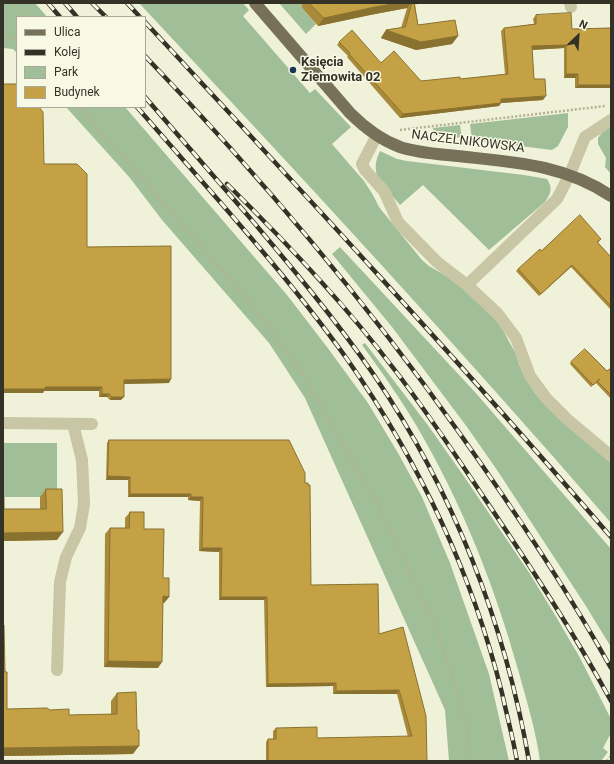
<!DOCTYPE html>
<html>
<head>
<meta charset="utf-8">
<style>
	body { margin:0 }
	#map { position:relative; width:614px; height:764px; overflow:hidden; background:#f0f1d9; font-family:Roboto,sans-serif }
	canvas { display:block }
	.frame { position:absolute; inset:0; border:4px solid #343226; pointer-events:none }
	.legend { position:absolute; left:16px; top:16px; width:130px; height:92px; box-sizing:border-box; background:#f8f9e5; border:1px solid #aaa999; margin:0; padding:5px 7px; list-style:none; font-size:12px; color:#343226 }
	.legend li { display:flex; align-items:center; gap:8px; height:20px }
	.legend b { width:20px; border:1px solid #aaa999 }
	.north { position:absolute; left:558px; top:16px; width:40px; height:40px; -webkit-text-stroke:3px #f8f9e5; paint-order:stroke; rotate:25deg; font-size:11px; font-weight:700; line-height:16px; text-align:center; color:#343226 }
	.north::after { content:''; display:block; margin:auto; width:14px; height:18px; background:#343226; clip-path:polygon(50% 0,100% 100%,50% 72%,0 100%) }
</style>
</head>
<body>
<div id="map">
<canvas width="614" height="764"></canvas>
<div class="frame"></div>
<ul class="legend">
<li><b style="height:5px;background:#767158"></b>Ulica</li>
<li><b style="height:5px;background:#343226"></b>Kolej</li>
<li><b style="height:11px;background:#a0bf99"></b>Park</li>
<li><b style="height:11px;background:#c4a144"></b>Budynek</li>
</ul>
<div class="north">N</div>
</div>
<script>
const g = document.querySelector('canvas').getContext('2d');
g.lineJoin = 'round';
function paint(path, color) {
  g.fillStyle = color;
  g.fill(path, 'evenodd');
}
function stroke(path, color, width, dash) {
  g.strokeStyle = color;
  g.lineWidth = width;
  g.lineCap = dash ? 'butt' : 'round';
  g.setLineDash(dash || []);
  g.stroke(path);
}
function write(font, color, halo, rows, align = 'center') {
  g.font = font + ' Roboto,sans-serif';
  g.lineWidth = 3;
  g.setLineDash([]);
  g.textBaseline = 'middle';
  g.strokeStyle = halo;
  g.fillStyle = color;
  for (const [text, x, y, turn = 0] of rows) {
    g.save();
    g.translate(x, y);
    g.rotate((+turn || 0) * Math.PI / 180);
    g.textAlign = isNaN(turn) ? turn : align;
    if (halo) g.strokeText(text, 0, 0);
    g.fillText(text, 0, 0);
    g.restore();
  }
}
const green = new Path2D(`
	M3 3H35L47 17H17V53L13 49 3 48Z
	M139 3H243L249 10 243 16 310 93 315 89 351 127 332 144 364 181 373 195 379 207 422 260 429 266 457 282 499 323 516 354 520 367 534 392 548 408 611 460V523C458 346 299 174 139 3Z
	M279 3H301L302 8 316 24 306 34Z
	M66 107H125L287 295 327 347 368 403 398 453 422 497 450 563 489 674 509 761H449L445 710 305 398 269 343 162 220 130 178Z
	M568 113V127L558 146 552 150 472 140 470 124Z
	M460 125 462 138 434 135 433 128Z
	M611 127V174L605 167 606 158 598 144V138L604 130Z
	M380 151 397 159 407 161 524 175 547 179C553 188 551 193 545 202L489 250 423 185 400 205 379 180C374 170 375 161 380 151Z
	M340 247 474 391 611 549V647L584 603 497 470 467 427 392 327 332 254Z
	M365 343 427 424 463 475 530 574 555 615 579 656 611 719V733L603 748 608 752 601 761H540C536 731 527 702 519 673 495 587 462 503 416 425 400 398 381 371 362 345Z
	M3 443H57V497H3Z`);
const path = new Path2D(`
	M3 36 17 39
	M80 107 254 307 300 370 379 506 436 628 468 728 470 761
	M400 130 605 106
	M3 761H112
	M607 761 611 756`);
const minor = new Path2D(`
	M570 3 571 7
	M377 135 362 164 365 170 384 191 398 222 437 262 467 285 498 314 516 338 530 376 546 398 567 419 611 456
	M467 285 557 199 570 174 585 137 611 120
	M3 423 92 424
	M57 670 60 582 66 557 80 528 84 504 82 460 73 424`);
const major = new Path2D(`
	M255 3 350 113C365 128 381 140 400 147 418 153 438 154 457 156 512 162 564 164 611 196`);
const rail = new Path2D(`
	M48 3 60 17
	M65 3 77 17
	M92 3 106 17
	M127 3 140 17
	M145 22C303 192 460 362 611 537
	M145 56C258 174 363 298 458 431 512 507 565 586 611 668
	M145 97C180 137 215 178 250 218 293 269 336 320 374 375 453 491 505 623 529 761
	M137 107C208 189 284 271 347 359 418 460 472 573 502 693 507 716 513 738 517 761
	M227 184C286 242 344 303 394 369 428 413 458 459 489 505 532 569 574 633 611 701`);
const wall = new Path2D(`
	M301 3H425L415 4 418 25 458 36 452 44 416 50 381 38 386 30 401 28 407 8 370 15 318 26 302 8Z
	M536 15 572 29 611 28V88H575V78H564V48L532 50 534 79 543 100 501 103 499 106 400 118 347 57 348 56 337 45 339 42 381 63 421 81 460 79 505 74 501 31 504 28 534 24 533 19Z
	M44 164 87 247 169 383 124 384 121 400H110L107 397H99V391H44L43 393Z
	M601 239 598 243 611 257V310L571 267 539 296 516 271 518 269 541 251Z
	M571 362 607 371 611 368V399L596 383 591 387 570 364Z
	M109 440 305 483 311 585 379 634 427 761H266V742L268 739H273V731L276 728 317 738 408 737 397 694H333V686L266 687 264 600H219V552L199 551 200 501 188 500V497H128V480H106L107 443Z
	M46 489 57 540 3 541V497L4 509H40V497Z
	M130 512 144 529 163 578 169 597 164 603H163L158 668 104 667 105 534 110 528H125V518Z
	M3 625 7 709 50 710 69 715 111 714V701L117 693 133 754 3 756Z`);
const shadedWall = new Path2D(`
	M398 3H411L407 8 370 15 318 26 324 18 375 7Z
	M412 3H425L411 5Z
	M386 30 458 36 452 44 416 50 381 38Z
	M566 45 564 48 530 50 532 46Z
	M566 74H578L575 78H564Z
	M578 85H611V88H575Z
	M546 96 543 100 501 103 499 106 400 118 403 114 501 99Z
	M572 265 571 267 539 296 541 294Z
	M171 379 169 383 121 384 124 380Z
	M45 387H102L99 391H44L43 393H3V389Z
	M102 394H109L107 397H99Z
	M112 397H124L121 400H110Z
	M108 476 130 477 128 480H106Z
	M130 494H191L188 497H128Z
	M191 497H203L200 501 188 500Z
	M63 532 57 540 3 541V533Z
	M202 548H222L219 552 199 551Z
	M163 596 169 597 164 603H159Z
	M221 597H267L264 600H219Z
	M108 661 162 662 158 668 104 667Z
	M336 683 333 686 266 687 268 684Z
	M399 690 397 694H333L336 691Z
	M139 746 133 754 3 756V748Z`);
const building = new Path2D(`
	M309 3H398L375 7 324 18Z
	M412 3H414L418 25 455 20 458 36 421 42 386 30 405 27Z
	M571 13 572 29 611 28V85H578V74H566V45L532 46 534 79H545L546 96 501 99V103L403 114 349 54 350 53 339 42 352 30 381 63 394 51 421 81 460 77V79L508 74 504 28 536 24V15Z
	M3 84H16L17 85V107H39L43 112 44 164H77L87 174V247L171 246V379L124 380V397H112L109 394H102V387H45V389H3Z
	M580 215 601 239 597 242 611 257V306L572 265 541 294 518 269 540 249 541 251Z
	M585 349 607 371 611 368V395L597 381 600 379 593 385 571 362Z
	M109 440H289L305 473V483H308V485H310L311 585 378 584 379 634 403 627 426 716 427 761H268V739H276V728L317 727V738L412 736 399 690 336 691V683L268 684 267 597H221L222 548H202L203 497H191V494H130V477L108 476Z
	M46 489H62L63 532 3 533V497H4V509H46Z
	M130 512H144V529H164L163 578H169V597L163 596 162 662 108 661 110 528H129Z
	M3 625H4L5 672H7V709L47 708 50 710 69 709V715L117 714V693L136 692 137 730H139V746L3 748Z`);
const markers = [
	[293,70,4,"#1d3655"]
];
const poiNames = [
	["Księcia",301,63],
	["Ziemowita 02",301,78]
];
const streetNames = [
	["NACZELNIKOWSKA",468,142,7]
];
paint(green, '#a0bf99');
stroke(path, '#b4b190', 2.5, [2, 2]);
stroke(minor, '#c8c6a5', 12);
stroke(major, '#767158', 12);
stroke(rail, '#343226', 4.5);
stroke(rail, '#f8f9e5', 3, [9]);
paint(wall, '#a98a3a');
paint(shadedWall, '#897130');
paint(building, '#c4a144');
stroke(building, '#897130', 1);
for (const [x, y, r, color] of markers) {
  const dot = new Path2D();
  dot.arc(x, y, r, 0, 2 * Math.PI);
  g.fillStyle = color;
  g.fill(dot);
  stroke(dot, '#f8f9e5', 1.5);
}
write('bold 13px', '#343226', '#f8f9e5', poiNames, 'left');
write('13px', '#343226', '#f8f9e5', streetNames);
</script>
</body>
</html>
